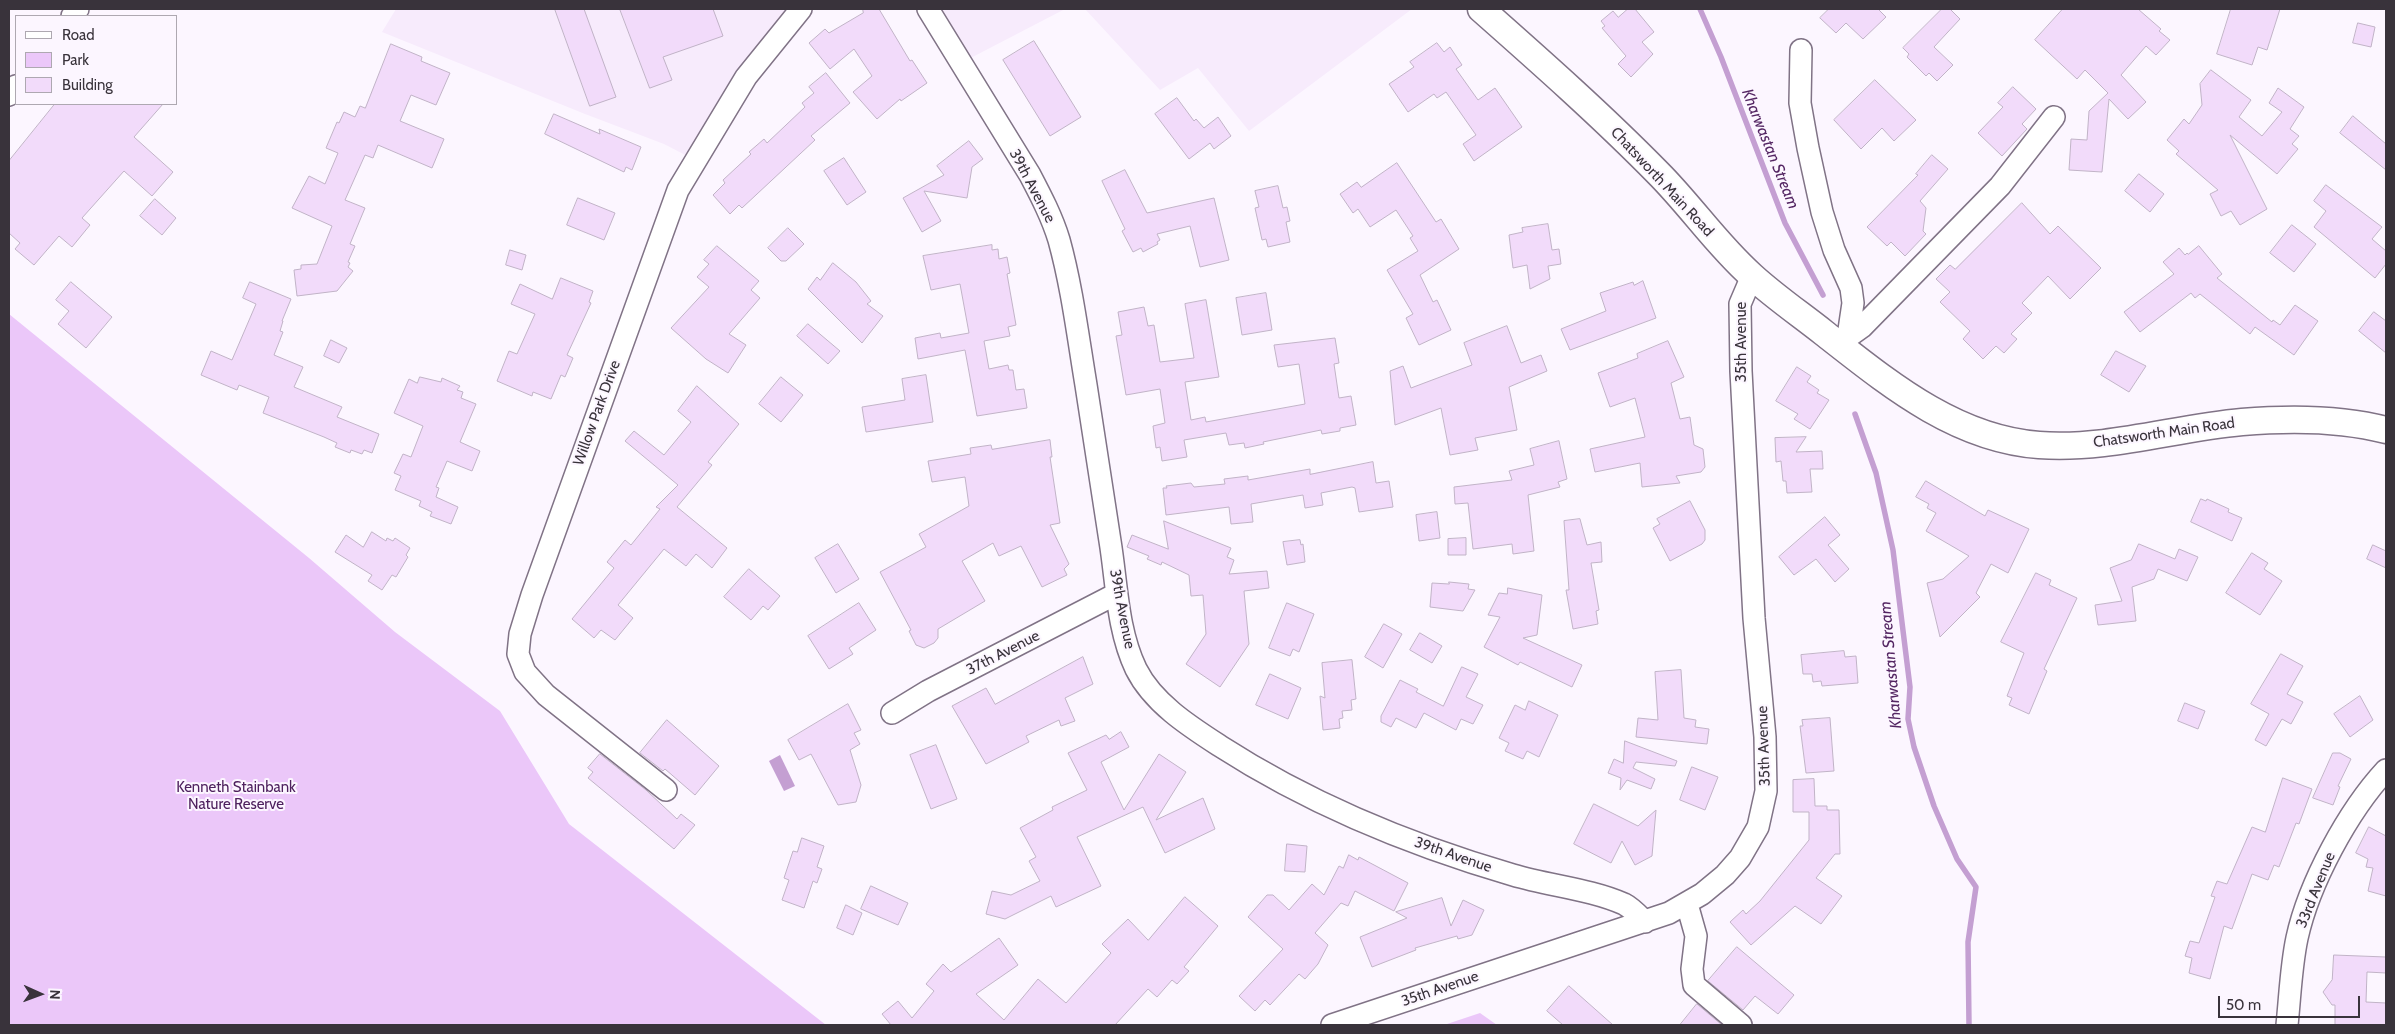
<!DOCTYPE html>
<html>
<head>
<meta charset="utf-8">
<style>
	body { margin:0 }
	#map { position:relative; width:2395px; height:1034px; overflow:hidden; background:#fcf6ff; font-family:Cabin,sans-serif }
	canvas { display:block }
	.frame { position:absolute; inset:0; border:10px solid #39333b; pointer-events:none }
	.legend { position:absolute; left:15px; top:15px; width:162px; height:90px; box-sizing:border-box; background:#fcf6ff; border:1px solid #aea8b1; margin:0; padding:6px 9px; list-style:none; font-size:15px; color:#39333b }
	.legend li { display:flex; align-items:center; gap:10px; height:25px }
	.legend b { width:25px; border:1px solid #aea8b1 }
	.north { position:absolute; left:15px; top:969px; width:50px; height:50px; -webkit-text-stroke:4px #fcf6ff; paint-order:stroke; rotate:92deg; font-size:14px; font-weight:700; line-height:20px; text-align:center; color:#39333b }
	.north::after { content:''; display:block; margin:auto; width:18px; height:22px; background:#39333b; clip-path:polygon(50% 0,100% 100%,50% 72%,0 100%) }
	.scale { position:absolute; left:2218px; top:996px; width:142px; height:22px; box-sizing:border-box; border:2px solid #39333b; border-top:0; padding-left:6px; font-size:15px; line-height:18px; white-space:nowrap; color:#39333b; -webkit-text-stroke:4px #fcf6ff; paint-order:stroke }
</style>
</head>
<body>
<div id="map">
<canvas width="2395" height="1034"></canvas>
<div class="frame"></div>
<ul class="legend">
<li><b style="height:6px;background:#fff"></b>Road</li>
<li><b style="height:14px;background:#ebc7f9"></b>Park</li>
<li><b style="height:14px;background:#f2dbfa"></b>Building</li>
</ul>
<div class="north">N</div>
<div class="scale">50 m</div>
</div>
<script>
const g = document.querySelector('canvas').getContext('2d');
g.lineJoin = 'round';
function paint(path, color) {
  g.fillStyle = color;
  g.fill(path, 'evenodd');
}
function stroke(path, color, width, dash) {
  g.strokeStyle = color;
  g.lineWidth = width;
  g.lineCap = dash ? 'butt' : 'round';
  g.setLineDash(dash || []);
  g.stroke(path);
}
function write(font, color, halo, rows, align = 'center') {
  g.font = font + ' Cabin,sans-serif';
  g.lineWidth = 4;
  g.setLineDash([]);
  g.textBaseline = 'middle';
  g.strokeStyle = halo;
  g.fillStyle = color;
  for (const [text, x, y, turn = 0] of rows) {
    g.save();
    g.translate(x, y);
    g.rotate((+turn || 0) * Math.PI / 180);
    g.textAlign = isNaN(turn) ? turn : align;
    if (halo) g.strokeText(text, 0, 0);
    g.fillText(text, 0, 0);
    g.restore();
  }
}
const built = new Path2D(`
	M396 9H803L695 160 664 144 585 114 382 32Z
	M928 9H1065L961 63Z
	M1085 9H1412L1249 131 1198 68 1160 90Z`);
const green = new Path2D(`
	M9 314 309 558 395 632 500 711 569 824 826 1025H9Z
	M1480 1013 1497 1025H1444Z`);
const water = new Path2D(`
	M780 755 795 786 784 791 769 761Z`);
const stream = new Path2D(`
	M1700 9 1721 57 1785 223 1823 295
	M1855 414 1876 473 1893 550 1910 687 1908 719 1914 747 1934 806 1957 859 1976 887 1968 942 1969 1025`);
const building = new Path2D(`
	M555 9H584L616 97 590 106Z
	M620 9H713L723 36 663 57 672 80 650 88Z
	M863 9H879L910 61 912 60 927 83 901 101 900 99 877 119 853 92 872 76 854 49 830 69 809 43 825 29 829 33 863 13Z
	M1628 9H1635L1654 32 1642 42 1653 54 1631 77 1618 64 1626 56 1602 28 1605 26 1601 21 1613 11 1618 17Z
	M1829 9H1878L1886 17 1863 39 1846 23 1836 33 1820 18Z
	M1942 9H1950L1960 19 1934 47 1953 65 1937 81 1929 73 1926 76 1907 57 1909 54 1903 48Z
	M2063 9H2138L2161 29 2159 31 2170 40 2156 55 2146 46 2121 75 2146 102 2128 119 2109 99 2102 172 2069 170 2071 139 2087 140 2089 111 2108 93 2085 70 2077 79 2035 40Z
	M2231 9H2280L2267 50 2258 47 2252 65 2217 54Z
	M2358 23 2375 27 2371 47 2353 43Z
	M1034 41 1081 117 1050 136 1003 60Z
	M1437 43 1444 52 1450 47 1462 65 1456 69 1478 100 1495 88 1522 127 1474 161 1463 144 1476 135 1446 92 1437 98 1434 94 1408 112 1389 84 1414 67 1410 62Z
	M391 44 422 57 421 61 450 73 436 105 411 95 400 121 444 139 432 168 378 145 373 158 365 155 345 200 365 208 350 244 355 246 348 262 350 263 348 267 353 271 337 291 297 296 294 270 301 269V265L317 264 332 226 292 208 309 176 325 184 338 153 326 148 337 122 339 123 344 112 355 117 360 106 365 108Z
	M2211 70 2251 100 2239 117 2262 136 2282 112 2269 103 2278 88 2304 107 2290 129 2299 136 2292 144 2298 149 2277 174 2230 135 2267 209 2240 225 2231 211 2221 216 2210 194 2218 190 2176 154 2179 151 2167 140 2184 119 2189 124 2202 105 2200 84Z
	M826 73 850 103 811 136 815 140 742 208 739 205 730 214 713 195 725 183 723 180 751 154 749 152 764 139 767 143 805 107 802 103 814 93 809 87Z
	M1875 80 1916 120 1894 141 1882 128 1861 149 1834 120Z
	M2013 87 2036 109 2022 124 2027 129 2002 156 1978 133 2003 107 1998 103Z
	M1177 98 1194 121 1196 119 1204 128 1218 117 1231 136 1214 149 1210 143 1189 159 1155 114Z
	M55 104H163L134 137 173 172 152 196 124 171 82 218 90 225 72 247 59 236 34 265 15 249 20 243 9 233V161Z
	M554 114 600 134 599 129 641 147 632 170 626 167 624 172 545 134Z
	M2353 116 2386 144V170L2340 133Z
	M969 141 983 159 972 167 967 198 924 191 941 221 922 232 903 198 944 175 937 166Z
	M1932 155 1948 169 1920 201 1926 208 1923 231 1926 234 1905 256 1891 242 1887 246 1867 227 1918 175 1916 174Z
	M844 158 866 192 847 205 824 171Z
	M1397 163 1436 222 1441 219 1459 249 1420 275 1433 302 1437 300 1451 330 1419 345 1406 318 1413 314 1387 270 1418 251 1410 238 1413 236 1396 210 1370 227 1358 209 1353 213 1340 194 1357 182 1361 187Z
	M1125 170 1147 213 1214 198 1229 260 1200 267 1190 226 1157 234 1160 240 1157 242 1158 244 1143 252 1141 248 1133 252 1122 231 1125 229 1102 181Z
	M2139 174 2164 194 2150 212 2125 191Z
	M2326 185 2382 227 2372 239 2386 251V264L2375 278 2314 227 2326 211 2314 201Z
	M1278 186 1283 208 1287 207 1290 221 1286 222 1290 242 1268 247 1266 239 1262 240 1255 208 1259 207 1255 191Z
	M578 198 615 213 604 240 567 225Z
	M155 199 176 218 162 235 140 216Z
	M2022 203 2050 234 2058 226 2101 268 2070 299 2048 276 2022 303 2032 313 2011 334 2017 339 2004 353 1996 346 1983 359 1963 339 1970 331 1940 302 1950 292 1936 279 1950 265 1955 269Z
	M1548 224 1552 250 1559 249 1561 264 1548 266 1550 279 1530 289 1527 265 1513 268 1509 235 1523 232 1522 228Z
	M2292 225 2316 244 2294 272 2270 253Z
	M788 228 804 244 786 261H781L768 248Z
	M992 245V250L998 249 999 259 1007 257 1010 273 1007 274 1016 325 1008 327 1010 336 984 341 989 369 1008 365 1009 370H1013L1016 390 1024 389 1027 408 977 416 965 350 918 359 915 338 940 333 941 338 969 333 960 284 931 290 923 256Z
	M717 246 759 281 751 290 760 298 729 334 746 345 728 373 706 359 671 328 709 287 697 277 709 264 704 260Z
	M2199 246 2222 274 2217 278 2272 322 2273 320 2280 325 2295 305 2318 321 2294 355 2255 327 2250 334 2200 294 2195 298 2191 293 2140 332 2124 312 2174 274 2163 262 2179 248 2185 255 2187 253 2188 254Z
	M510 250 526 255 522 270 506 265Z
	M833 263 856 282 871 301 867 304 883 316 862 343 808 289 817 277 820 280Z
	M561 278 593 291 589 302 591 303 567 355 573 358 565 377 561 375 551 399 533 392 532 396 497 381 509 351 517 354 535 314 511 304 520 284 552 299Z
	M1643 281 1656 318 1570 350 1561 329 1606 311 1600 293 1633 282 1634 285Z
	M71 282 112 317 86 348 58 324 69 311 56 300Z
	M250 282 291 299 282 321H283L280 331 283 332 274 355 303 367 294 387 342 407 337 417 379 434 372 453 364 450 362 454 351 450 350 453 335 447 337 443 324 437 263 413 269 397 239 385 237 390 201 375 211 351 232 360 256 304 243 298Z
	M1266 293 1272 330 1242 335 1236 298Z
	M1206 300 1219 377 1185 382 1191 420 1205 417 1206 422 1305 404 1299 364 1278 367 1274 345 1335 338 1339 363 1334 364 1339 398 1351 396 1356 425 1340 428V431L1322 434 1321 430 1263 442 1264 444 1245 448 1244 443 1229 445 1226 433 1184 440 1187 457 1162 461 1160 447 1156 448 1153 426 1165 423 1160 389 1126 395 1116 336 1122 335 1118 312 1144 307 1148 326 1154 325 1160 362 1194 358 1185 304Z
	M2374 312 2386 321V353L2359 331Z
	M808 324 840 351 828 364 797 336Z
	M1507 326 1521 363 1541 355 1547 371 1509 387 1517 430 1475 438 1478 450 1450 455 1441 408 1395 425 1390 371 1403 366 1411 388 1472 365 1464 343Z
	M331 340 347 348 339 363 324 356Z
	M1668 341 1684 377 1671 383 1680 419 1690 417 1694 445 1703 449 1705 467 1701 472 1676 476 1680 483 1642 487 1640 463 1595 472 1590 449 1645 437 1635 398 1610 407 1598 373 1638 358 1637 354Z
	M2116 351 2146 366 2129 392 2101 375Z
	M1797 367 1811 376 1807 382 1819 390 1817 393 1829 400 1810 429 1794 419 1798 414 1776 401Z
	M926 375 933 422 866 432 862 407 905 400 902 379Z
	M420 377 441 382 442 378 460 386 457 390 463 392 461 398 476 404 460 442 480 451 472 471 447 461 436 487 439 488 436 497 458 507 451 524 430 516 432 512 419 506 421 501 395 490 401 476 394 473 403 454 411 457 423 426 394 413 409 379 417 383Z
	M781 377 803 395 781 422 759 404Z
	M697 386 739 424 708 462 712 465 677 507 727 548 712 568 696 554 686 566 664 549 618 605 633 618 615 640 601 630 594 638 572 619 614 568 607 562 625 540 631 545 660 509 656 507 678 485 625 441 634 431 664 455 691 422 678 411Z
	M1806 437 1796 452 1822 451 1823 469H1810L1812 492 1787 493 1786 481H1783L1781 461 1776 462 1775 438Z
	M1050 440 1052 457H1050L1060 523 1050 525 1069 564 1064 569 1067 575 1042 587 1021 546 999 556 993 543 962 561 985 601 938 629V638L934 643 924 648 916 645 909 631 911 630 880 572 926 547 919 534 969 506 965 477 932 482 928 461 971 454 970 448 991 445 992 449Z
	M1559 441 1567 479 1558 482 1560 487 1528 495 1534 551 1513 554 1512 544 1473 549 1468 503 1455 504 1454 487 1512 480 1509 471 1534 465 1530 449Z
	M1373 462 1376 483 1389 481 1393 507 1359 512 1355 488 1352 487 1321 493 1323 505 1305 508 1303 495 1251 504 1253 522 1231 524 1229 507 1166 515 1163 488H1167L1166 486 1191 483 1194 487 1225 484 1224 479 1248 476V480L1310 469V474Z
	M1926 481 1985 516 1988 510 2029 529 2008 573 1991 564 1976 593 1980 597 1940 637 1927 583 1943 579 1969 556 1926 531 1936 513 1927 508 1929 504 1916 497Z
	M2201 499 2206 501 2207 499 2229 509 2228 512 2242 518 2232 541 2191 522Z
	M1690 501 1705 530V540L1702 544 1670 561 1653 528 1660 524 1657 519Z
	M1437 512 1440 538 1419 541 1416 515Z
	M1825 517 1840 535 1828 545 1849 569 1835 582 1816 559 1794 575 1779 557Z
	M1580 519 1587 545 1601 542 1602 562 1591 563 1599 610 1596 611 1598 624 1573 629 1566 590H1569L1564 521Z
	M1164 521 1231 548 1227 557 1234 560 1229 574 1267 571 1269 588 1244 591 1249 644 1220 687 1186 664 1206 634 1203 595 1191 596 1189 575 1162 562 1161 565 1147 559 1149 556 1127 547 1132 535 1168 549Z
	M372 532 386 541 387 538 393 541 395 538 410 548 406 555 408 557 396 577 392 575 382 590 368 581 372 575 335 552 346 535 363 547Z
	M1466 538V555H1448V539Z
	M1300 540 1301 545 1303 544 1305 562 1287 565 1283 542Z
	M838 544 859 579 836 593 815 558Z
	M2139 544 2175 559 2179 549 2198 557 2187 581 2158 569 2154 579 2132 587 2136 621 2098 625 2095 605 2122 601 2110 568 2131 560Z
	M2373 545 2386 551V568L2367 559Z
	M2252 553 2268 563 2264 569 2282 581 2260 615 2226 593Z
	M749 569 780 596 768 610 763 606 751 620 724 597Z
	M2036 573 2051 580 2049 585 2077 598 2044 669 2047 671 2029 714 2009 705 2012 698 2007 696 2024 653 2001 642Z
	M1449 582 1469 584 1468 589 1475 590 1463 611 1430 607 1432 583 1449 584Z
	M1508 588 1542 595 1537 635 1523 638 1582 665 1572 687 1520 662 1518 665 1484 647 1500 617 1488 615 1499 593 1507 594Z
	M859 603 876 630 849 648 853 654 829 669 808 636Z
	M1287 603 1314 614 1299 652 1293 649 1290 656 1269 648Z
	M1384 624 1402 634 1383 668 1365 657Z
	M1420 633 1442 646 1432 663 1410 650Z
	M1844 651 1845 657 1856 656 1858 683 1822 686 1821 681 1813 682 1812 674H1803L1801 655Z
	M2281 654 2303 666 2287 694 2303 702 2291 724 2282 719 2266 746 2255 740 2269 714 2251 704Z
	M1083 657 1093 684 1065 698 1075 721 1061 726 1059 720 1026 736 1029 742 986 764 952 706 986 688 995 704Z
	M1352 660 1356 699 1351 700 1352 710 1342 711 1343 718 1339 719 1340 728 1323 730 1320 696 1325 698 1322 663Z
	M1462 667 1478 674 1466 697 1483 705 1473 724 1461 719 1456 730 1424 713 1416 728 1396 718 1391 727 1381 722V716L1400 680 1418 689 1416 692 1443 706Z
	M1681 670 1684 718 1696 720 1695 727 1709 729 1707 744 1636 737 1638 718 1658 720 1655 672Z
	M1270 674 1301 688 1288 719 1256 705Z
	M2360 696 2373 720 2350 737 2334 714Z
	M1529 701 1558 715 1539 757 1527 751 1523 759 1505 751 1509 743 1499 738 1515 705 1525 710Z
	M2185 703 2205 711 2198 729 2178 721Z
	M848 704 861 730 854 733 860 744 850 750 861 785 856 802 838 805 811 754 799 760 788 740Z
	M1830 718 1834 771 1806 773 1800 726H1803L1802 720Z
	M667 720 719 766 695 795 665 769 663 771 640 753Z
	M1121 732 1129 747 1101 762 1124 810 1159 754 1186 772 1156 820 1203 798 1215 829 1165 853 1143 807 1077 837 1101 886 1056 907 1051 896 1005 919 986 914 992 891 1011 895 1040 881 1029 861 1036 857 1020 828 1053 810 1052 807 1087 790 1068 753 1106 735 1109 739Z
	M1625 741 1677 761 1675 766 1636 762 1633 768 1655 779 1651 789 1627 780 1620 790 1621 778 1608 773 1614 759 1623 763Z
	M936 745 957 799 931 809 910 755Z
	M2333 753H2340L2351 759 2338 786 2340 787 2333 805 2313 798Z
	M600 754 646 790 677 819 681 814 695 825 674 849 588 778 593 772 588 768Z
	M1692 767 1718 777 1705 810 1680 800Z
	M2283 778 2312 789 2299 824 2296 823 2279 867 2274 865 2268 880 2252 874 2232 929 2224 926 2210 979 2189 973 2192 958 2185 956 2190 941 2199 943 2215 897 2211 896 2217 881 2227 884 2252 827 2265 832Z
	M1814 779 1815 806H1827V810H1839L1840 854H1835L1816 878 1842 896 1821 924 1795 906 1751 945 1730 922 1743 910 1746 914 1760 901 1809 840V812H1793V780Z
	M1594 804 1638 826 1656 810 1652 856 1635 865 1622 841 1611 863 1574 844Z
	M2369 827 2386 836V896L2368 891 2373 868 2366 867 2368 859 2356 853Z
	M802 838 824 846 817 867 822 869 817 883 813 881 804 908 782 900 789 880 784 878 793 851 797 852Z
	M1287 844 1307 846 1305 872 1285 871Z
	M1349 855 1358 860 1359 857 1408 883 1394 911 1355 891 1348 906 1341 903 1315 933 1328 945 1318 964 1305 979 1299 974 1270 1005 1265 1000 1255 1011 1239 996 1283 949 1248 917 1267 895H1273L1289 910 1312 884 1324 895 1339 866 1343 868Z
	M871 886 908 903 898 925 861 909Z
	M1185 897 1218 926 1184 967 1189 971 1177 984 1172 980 1157 997 1148 989 1115 1025H891L882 1014 898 1001 912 1018 934 991 926 984 943 964 951 972 999 938 1018 965 976 994 1004 1020 1038 979 1066 1003 1111 953 1102 944 1128 919 1148 940Z
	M1442 898 1451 926 1463 900 1484 910 1472 935 1458 939 1457 936 1415 948 1416 950 1372 967 1360 937 1407 918 1396 912Z
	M846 905 862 913 853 935 837 928Z
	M1737 947 1794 995 1778 1014 1755 996 1743 1010 1708 981Z
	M2334 955 2386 957V973L2367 972 2366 1002 2386 1003V1025H2335V1005H2332L2323 992 2332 980Z
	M1569 986 1613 1025H1563L1547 1011Z
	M1697 1004 1722 1025H1680Z`);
const minor = new Path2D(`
	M928 9 1030 175C1041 196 1052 217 1059 240 1072 287 1078 337 1086 385 1094 437 1102 489 1110 541 1117 584 1117 629 1136 669 1153 703 1189 726 1220 746 1310 804 1410 845 1513 875 1550 886 1590 889 1624 904 1632 908 1639 916 1645 922
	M72 16 78 9
	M1801 50 1800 103 1808 148 1822 212 1834 250 1851 288 1853 303 1846 350
	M9 95 16 86
	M1848 337 1862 327 2000 186 2054 117
	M892 713 928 691 1116 594
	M666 790 546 695 525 672 518 654 520 634 532 595 678 190 746 77 801 9
	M1687 904 1696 936 1692 969 1694 985 1741 1025
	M1332 1025 1669 913 1702 894 1725 875 1740 858 1758 827 1766 791 1765 737 1754 618 1741 371 1740 304 1752 276
	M2287 1025C2290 997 2291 966 2297 938 2309 883 2348 811 2386 770`);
const tertiary = new Path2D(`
	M1481 9C1541 62 1602 116 1658 173 1691 206 1717 245 1752 276 1775 297 1800 314 1824 333 1888 383 1955 439 2039 445 2108 450 2174 428 2242 422 2289 418 2340 418 2386 430`);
const streetNames = [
	["Chatsworth Main Road",1662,182,47],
	["39th Avenue",1032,186,62],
	["35th Avenue",1742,342,-90],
	["Willow Park Drive",597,413,-70],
	["Chatsworth Main Road",2164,433,-8],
	["39th Avenue",1122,609,79],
	["37th Avenue",1003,653,-27],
	["35th Avenue",1764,746,-92],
	["39th Avenue",1453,855,19],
	["33rd Avenue",2316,890,-68],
	["35th Avenue",1440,989,-19]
];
const parkNames = [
	["Kenneth Stainbank",236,788],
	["Nature Reserve",236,805]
];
const waterNames = [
	["Kharwastan Stream",1770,149,68],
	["Kharwastan Stream",1891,665,-95]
];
paint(built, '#f7ebfc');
paint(green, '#ebc7f9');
paint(water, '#c49fd2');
stroke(stream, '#c49fd2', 5.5);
paint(building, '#f2dbfa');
stroke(building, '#c1b3c7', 1);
stroke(minor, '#807386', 24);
stroke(tertiary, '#807386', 29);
stroke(minor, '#fff', 21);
stroke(tertiary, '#fff', 26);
write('15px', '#39333b', '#fcf6ff', streetNames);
write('15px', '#4f225f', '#fcf6ff', parkNames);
write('italic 16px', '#542663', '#fcf6ff', waterNames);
</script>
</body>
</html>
